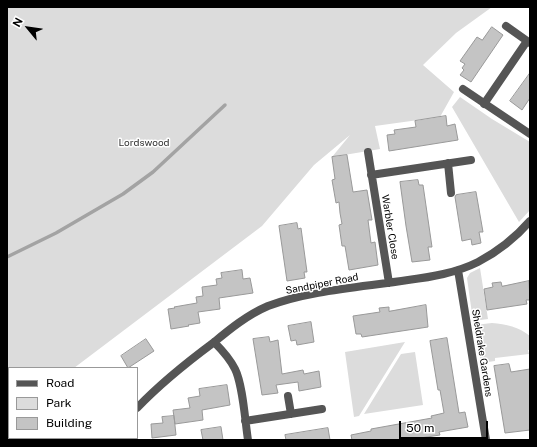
<!DOCTYPE html>
<html>
<head>
<meta charset="utf-8">
<style>
	body { margin:0 }
	#map { position:relative; width:537px; height:447px; overflow:hidden; background:#fff; font-family:"Public Sans",sans-serif }
	canvas { display:block }
	.frame { position:absolute; inset:0; border:8px solid #000; pointer-events:none }
	.legend { position:absolute; left:8px; top:367px; width:130px; height:72px; box-sizing:border-box; background:#fff; border:1px solid #999; margin:0; padding:5px 7px; list-style:none; font-size:12px; color:#000 }
	.legend li { display:flex; align-items:center; gap:8px; height:20px }
	.legend b { width:20px; border:1px solid #999 }
	.north { position:absolute; left:8px; top:8px; width:40px; height:40px; -webkit-text-stroke:3px #fff; paint-order:stroke; rotate:299deg; font-size:11px; font-weight:700; line-height:16px; text-align:center; color:#000 }
	.north::after { content:''; display:block; margin:auto; width:14px; height:18px; background:#000; clip-path:polygon(50% 0,100% 100%,50% 72%,0 100%) }
	.scale { position:absolute; left:399px; top:421px; width:89px; height:18px; box-sizing:border-box; border:2px solid #000; border-top:0; padding-left:5px; font-size:12px; line-height:14px; white-space:nowrap; color:#000; -webkit-text-stroke:3px #fff; paint-order:stroke }
</style>
</head>
<body>
<div id="map">
<canvas width="537" height="447"></canvas>
<div class="frame"></div>
<ul class="legend">
<li><b style="height:5px;background:#555"></b>Road</li>
<li><b style="height:11px;background:#dcdcdc"></b>Park</li>
<li><b style="height:11px;background:#c4c4c4"></b>Building</li>
</ul>
<div class="north">N</div>
<div class="scale">50 m</div>
</div>
<script>
const g = document.querySelector('canvas').getContext('2d');
g.lineJoin = 'round';
function paint(path, color) {
  g.fillStyle = color;
  g.fill(path, 'evenodd');
}
function stroke(path, color, width, dash) {
  g.strokeStyle = color;
  g.lineWidth = width;
  g.lineCap = dash ? 'butt' : 'round';
  g.setLineDash(dash || []);
  g.stroke(path);
}
function write(font, color, halo, rows, align = 'center') {
  g.font = font + ' "Public Sans",sans-serif';
  g.lineWidth = 3;
  g.setLineDash([]);
  g.textBaseline = 'middle';
  g.strokeStyle = halo;
  g.fillStyle = color;
  for (const [text, x, y, turn = 0] of rows) {
    g.save();
    g.translate(x, y);
    g.rotate((+turn || 0) * Math.PI / 180);
    g.textAlign = isNaN(turn) ? turn : align;
    if (halo) g.strokeText(text, 0, 0);
    g.fillText(text, 0, 0);
    g.restore();
  }
}
const green = new Path2D(`
	M7 7H492L456 33 423 65 454 92 440 117 375 126 380 149 332 157 350 135 314 165 262 226 74 368H9V438H37L39 440H7Z
	M460 97 492 119 530 142V210L519 222 452 107Z
	M480 268 488 319 473 321 467 278 470 273Z
	M492 323C506 324 519 327 530 336V350H528L529 354 495 358V361L481 363 475 325Z
	M405 342 359 416 354 417 345 352Z
	M415 352 423 405 364 414 401 354Z`);
const stream = new Path2D(`
	M7 257 56 233 123 194 153 172 225 105`);
const building = new Path2D(`
	M492 27 503 35 471 82 460 75 464 70 462 68 465 64 460 61 477 37 482 40Z
	M530 73V98L522 110 510 101Z
	M446 116 447 126 455 124 458 140 389 151 387 135 395 134 394 130 416 127 415 121Z
	M347 155 353 192 367 190 372 220H368L371 243 375 242 378 265 349 270 345 246H342L339 225 342 224 340 213 339 202 336 203 332 180 335 179 332 157Z
	M418 180 419 185H423L432 247H428L430 260 412 262 406 226 400 182Z
	M476 192 483 232H479L481 243 472 245 471 239 462 241 455 197 456 195Z
	M297 223 298 229 301 228 307 272H304L305 278 287 281 279 226Z
	M242 270 243 279 250 278 253 293 219 298 220 309 198 312 200 323 188 325 189 326 171 329 168 309 175 308 174 307 197 303 196 297 203 296 202 287 217 285 216 279 222 278 221 273Z
	M529 281 530 300H526L527 304 487 310 484 289 493 287 492 283 501 282 502 286Z
	M426 305 428 327 362 337 361 334H356L353 316 380 312 379 308 389 307V311Z
	M311 322 314 342 297 345 296 340 291 341 288 326Z
	M269 337 270 342 278 340 282 374 303 370 304 374 319 371 321 387 299 391 298 382 276 385 278 393 262 395 253 339Z
	M447 338 459 413 465 412 468 427 439 432 440 435 407 440H352L351 435 371 431V429L432 418 431 416 444 413 440 390H438L430 341Z
	M146 339 154 351 128 368 121 356Z
	M509 364 511 372 530 369V430L505 433 494 366Z
	M227 385 230 405 202 410 203 420 175 424 173 410 190 408 188 398 200 396 199 389Z
	M174 416 176 435 152 438 151 424 163 423 162 417Z
	M221 427 223 440H203L201 430Z
	M328 428 330 440H286L285 435Z`);
const minor = new Path2D(`
	M506 26 530 43
	M463 89 530 134
	M484 104 527 41
	M368 152 389 283
	M448 163 451 193
	M371 175 471 160
	M458 270 486 440
	M214 342C222 350 230 359 235 369 243 385 245 421 248 440
	M288 396 291 414
	M137 408C160 384 186 363 213 343 230 329 247 315 268 306 310 290 363 287 408 280 431 277 456 273 478 262 497 252 516 237 530 221
	M245 421 322 409
	M113 440 114 438`);
const parkNames = [
	["Lordswood",144,143]
];
const streetNames = [
	["Warbler Close",390,227,81],
	["Sandpiper Road",322,284,-11],
	["Sheldrake Gardens",482,353,81]
];
paint(green, '#dcdcdc');
stroke(stream, '#a3a3a3', 3.5);
paint(building, '#c4c4c4');
stroke(building, '#999', 1);
stroke(minor, '#555', 8);
write('10px', '#333', '#fff', parkNames);
write('10px', '#000', '#fff', streetNames);
</script>
</body>
</html>
